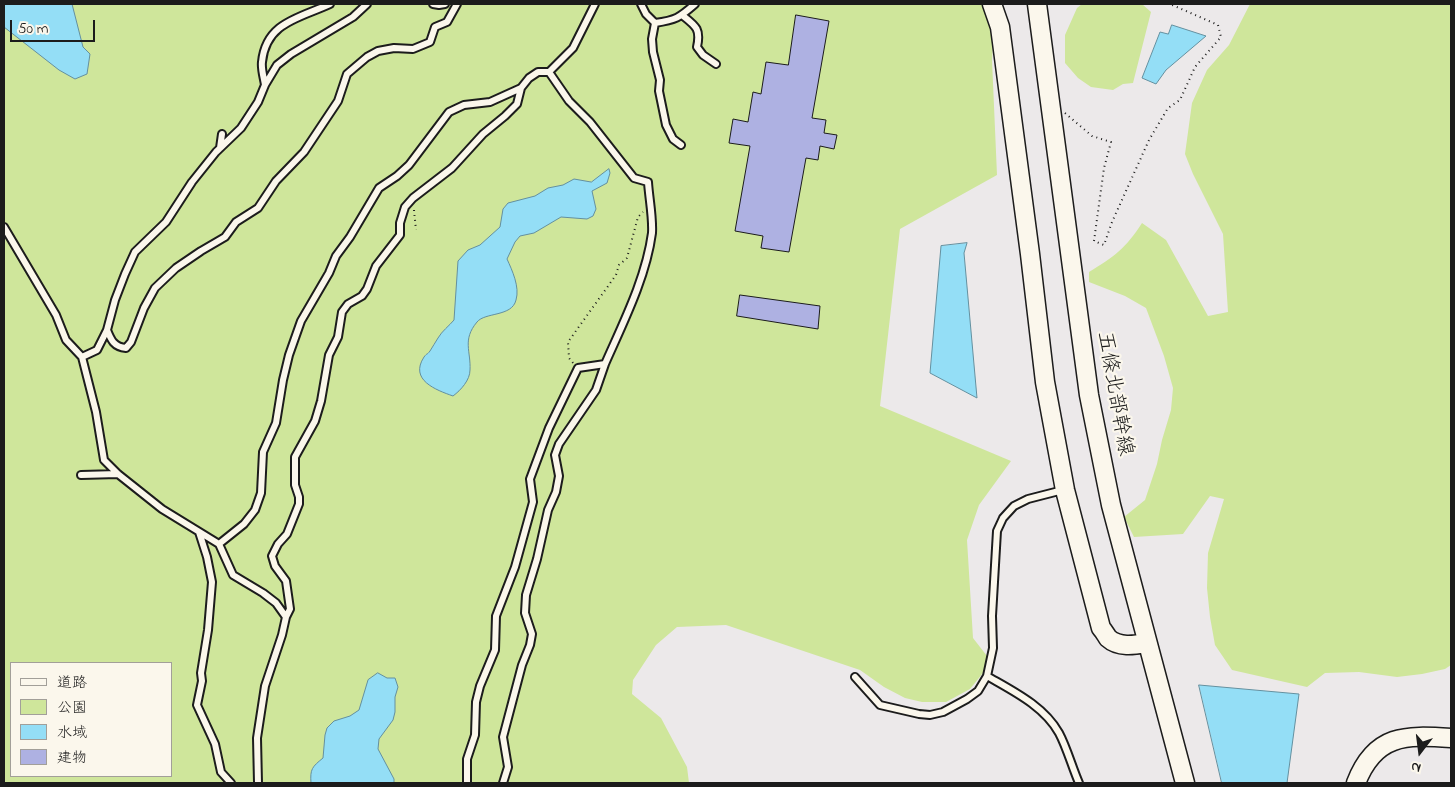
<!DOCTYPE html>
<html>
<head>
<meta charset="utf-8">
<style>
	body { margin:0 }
	#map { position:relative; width:1455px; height:787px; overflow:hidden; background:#ece9ea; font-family:"Indie Flower","Klee One",sans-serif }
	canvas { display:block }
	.frame { position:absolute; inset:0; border:5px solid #1c1c1c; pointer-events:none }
	.legend { position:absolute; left:10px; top:662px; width:162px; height:115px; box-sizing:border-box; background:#fbf7ec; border:1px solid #a29f99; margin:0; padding:6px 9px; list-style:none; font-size:15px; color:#1c1c1c }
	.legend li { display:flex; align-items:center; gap:10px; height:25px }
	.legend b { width:25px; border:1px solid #a29f99 }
	.north { position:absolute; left:1395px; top:727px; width:50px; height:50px; -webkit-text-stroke:4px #fbf7ec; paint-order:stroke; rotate:195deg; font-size:14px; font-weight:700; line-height:20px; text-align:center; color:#1c1c1c }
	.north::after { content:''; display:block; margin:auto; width:18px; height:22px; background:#1c1c1c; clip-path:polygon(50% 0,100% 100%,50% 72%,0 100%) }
	.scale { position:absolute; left:10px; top:20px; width:85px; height:22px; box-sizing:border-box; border:2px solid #1c1c1c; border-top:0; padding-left:6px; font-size:15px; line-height:18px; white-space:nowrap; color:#1c1c1c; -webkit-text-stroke:4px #fbf7ec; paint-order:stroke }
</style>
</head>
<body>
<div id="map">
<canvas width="1455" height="787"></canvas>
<div class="frame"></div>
<ul class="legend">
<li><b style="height:6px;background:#fbf7ec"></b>道路</li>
<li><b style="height:14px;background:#cfe69b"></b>公園</li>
<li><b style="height:14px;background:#94def6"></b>水域</li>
<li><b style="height:14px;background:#aeb1e2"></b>建物</li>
</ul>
<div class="north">N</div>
<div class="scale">50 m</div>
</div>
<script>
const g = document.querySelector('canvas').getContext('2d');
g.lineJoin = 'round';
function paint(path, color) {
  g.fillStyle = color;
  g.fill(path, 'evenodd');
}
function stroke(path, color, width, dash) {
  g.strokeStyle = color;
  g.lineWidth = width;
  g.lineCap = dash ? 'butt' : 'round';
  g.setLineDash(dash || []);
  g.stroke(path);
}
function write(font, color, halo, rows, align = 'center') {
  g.font = font + ' "Indie Flower","Klee One",sans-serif';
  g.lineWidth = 4.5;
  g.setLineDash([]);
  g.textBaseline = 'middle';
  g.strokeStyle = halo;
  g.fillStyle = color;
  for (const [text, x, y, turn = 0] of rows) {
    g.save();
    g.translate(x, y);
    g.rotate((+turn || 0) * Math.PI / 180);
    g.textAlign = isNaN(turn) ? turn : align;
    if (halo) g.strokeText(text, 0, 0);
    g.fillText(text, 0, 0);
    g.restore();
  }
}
const green = new Path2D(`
	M4 4H986L994 30 992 60 997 175 900 229 880 406 1011 461 979 505 967 540 973 638 987 656 983 673 970 689 946 702H922L905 698 884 687 860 670 726 625 677 627 656 645 633 680 632 694 661 718 687 767 689 783H4ZM11 663H171V776H11Z
	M1082 4H1142L1151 12 1133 83 1123 84 1113 90 1091 87 1078 78 1065 63V35L1077 8Z
	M1250 4H1451V665L1445 669 1422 674 1397 677 1359 672 1325 673 1307 687 1232 670 1215 645 1210 617 1207 588 1208 553 1224 499 1210 496 1183 534 1134 537 1124 517 1145 500 1157 464 1162 440 1171 410 1173 388 1164 356 1146 308 1125 296 1089 282V272C1114 257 1126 248 1142 223L1166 240 1208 316 1228 312 1223 234 1193 174 1185 154 1192 103 1207 70 1229 45Z`);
const water = new Path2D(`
	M4 4H72L83 47 90 54 87 74 75 79 59 70 4 27Z
	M1172 25 1206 36 1166 70 1156 84 1142 78 1160 32 1168 34Z
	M609 169 610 173 607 183 592 191 596 209 593 216 587 219 561 217 534 233 520 236 515 242 507 259C512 270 520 287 516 300 512 317 485 312 477 322 462 340 471 351 470 370 470 380 461 390 453 396 436 390 409 380 424 357 428 352 426 356 430 351 433 347 435 342 438 338 442 331 449 326 454 320L458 261 468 250 480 245 500 227 503 209 508 203 535 196 548 188 563 185 574 179 591 182Z
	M967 243 964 253 977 398 930 373 941 246Z
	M378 673 387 678H395L398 687 395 697V712L393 720 379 739 378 749 394 779V783H311C310 769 312 767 323 758L325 735 327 728 334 721 350 716 359 710 368 680Z
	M1199 685 1299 694 1287 783H1222Z`);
const building = new Path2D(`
	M796 15 829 21 812 118 826 120 824 133 837 135 834 149 820 146 818 160 806 158 789 252 761 248 763 236 735 231 750 146 729 143 733 119 748 122 753 92 761 94 766 62 788 65Z
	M740 295 820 306 818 329 737 316Z`);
const path = new Path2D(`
	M1065 113 1092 136 1111 142 1104 168 1094 241 1104 245 1112 222 1149 140 1168 108 1180 100 1195 67 1221 37 1218 25 1170 4
	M414 210 416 230
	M573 363 569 358 568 342 616 275 619 265 627 258 638 217 643 212`);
const lane = new Path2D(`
	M433 4 439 5 445 4
	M641 4 646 14 655 23C676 20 679 18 695 4
	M682 15C696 26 701 29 697 47L703 55 716 64
	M655 23 652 39 653 52 660 80 659 91 666 125 673 139 681 145
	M265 85C264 78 261 69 262 62 266 22 300 18 330 4
	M220 148 222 134
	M4 227 56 315 66 340 82 357 96 412 104 460 118 474 162 509 219 544 233 575 263 593 276 603 286 617 282 635 265 686 257 738 258 783
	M107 330C111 340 114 347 126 348L131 342 144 308 155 288 176 268 201 251 225 237 236 222 258 208 276 181 304 152 338 101 347 74 367 57 378 51 394 48 413 49 430 42 435 27 447 22 457 4
	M82 357 97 350 107 330 115 300 125 274 135 252 166 222 192 182 216 152 241 128 258 102 265 85 277 65 291 54 353 17 367 4
	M81 475 118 474
	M199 532 207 557 212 582 208 630 201 673 202 681 197 705 215 744 221 772 231 783
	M219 544 244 524 255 510 261 493 263 452 276 423 283 380 289 355 301 321 329 273 336 256 350 237 379 188 397 176 409 165 449 112 464 105 490 102 521 88 529 78 538 72H549
	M286 617 290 609 286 581 275 566 272 556 278 544 287 534 299 504V497L295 485V457L315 421 321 401 329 355 338 337 342 312 348 304 362 296 367 289 376 266 400 235V223L405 207 413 198 452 168 483 134 505 116 517 104 521 88
	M987 676C1013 691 1044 706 1059 733 1067 748 1072 767 1079 783
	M855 677 880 705 919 714 930 715 943 712 967 699 978 691 987 676 993 648 992 616 997 531 1003 518 1014 506 1028 499 1063 490
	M467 783V759L475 735 476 702 480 686 495 650 496 616 515 567 533 502 530 479 549 428 578 368 605 364C623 323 646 278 652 233 653 217 649 198 648 182L634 178 590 122 569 101 549 72 573 48 595 4
	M503 783 508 767 503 737 522 665 530 645 532 634 525 613 526 595 537 559 548 510 556 492 559 476 555 455 559 444 596 390 605 364`);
const secondary = new Path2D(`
	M992 4 1000 27 1030 254 1045 382 1065 490 1101 628C1104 631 1106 635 1108 638 1119 648 1135 645 1147 643
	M1037 4 1089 395 1111 505 1185 783
	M1356 783C1375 734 1405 735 1451 738`);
const streetNames = [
	["五條北部幹線",1113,394,80]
];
paint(green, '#cfe69b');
paint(water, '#94def6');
stroke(water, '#64909f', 1);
paint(building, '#aeb1e2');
stroke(building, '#1c1c1c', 1);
stroke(lane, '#1c1c1c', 10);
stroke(secondary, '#1c1c1c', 21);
stroke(path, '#1c1c1c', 2, [1, 4]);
stroke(lane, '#fbf7ec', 6);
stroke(secondary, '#fbf7ec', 18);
write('21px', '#1c1c1c', '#fbf7ec', streetNames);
</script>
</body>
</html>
